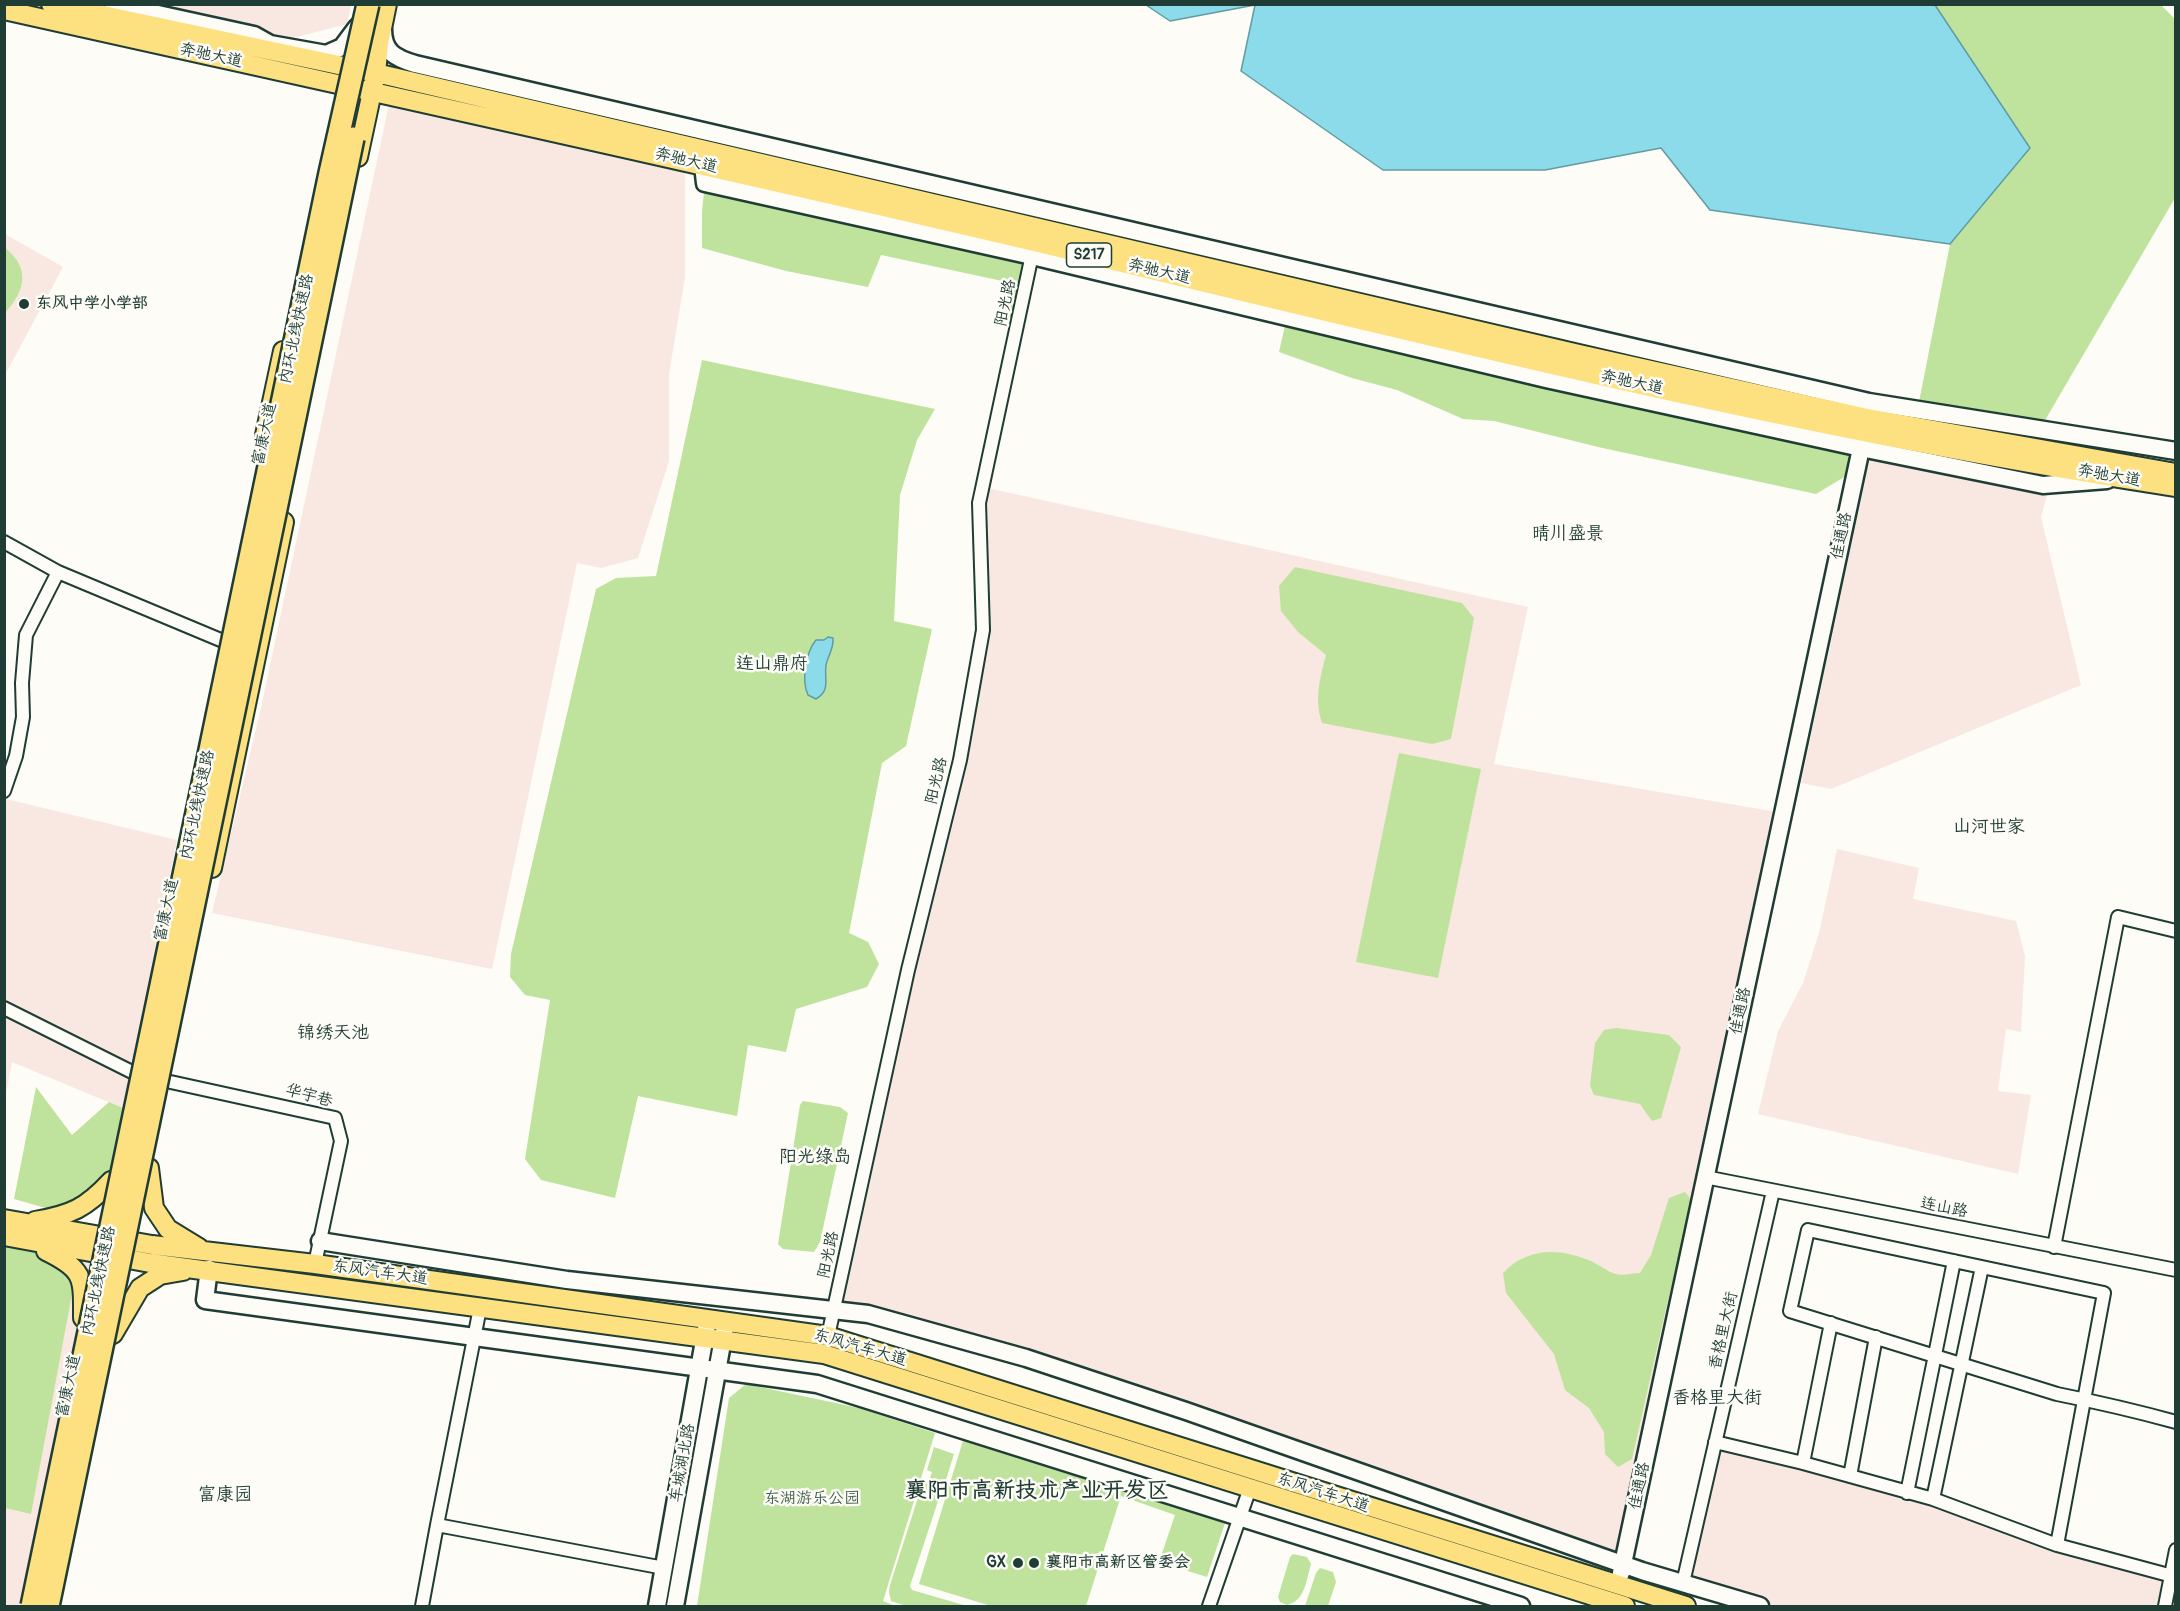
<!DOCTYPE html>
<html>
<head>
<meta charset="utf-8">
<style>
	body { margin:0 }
	#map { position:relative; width:2180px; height:1611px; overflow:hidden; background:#fdfcf7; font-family:Pangolin,sans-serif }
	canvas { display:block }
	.frame { position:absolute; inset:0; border:6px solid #1f3d34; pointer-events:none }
</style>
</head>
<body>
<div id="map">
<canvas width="2180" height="1611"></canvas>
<div class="frame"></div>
</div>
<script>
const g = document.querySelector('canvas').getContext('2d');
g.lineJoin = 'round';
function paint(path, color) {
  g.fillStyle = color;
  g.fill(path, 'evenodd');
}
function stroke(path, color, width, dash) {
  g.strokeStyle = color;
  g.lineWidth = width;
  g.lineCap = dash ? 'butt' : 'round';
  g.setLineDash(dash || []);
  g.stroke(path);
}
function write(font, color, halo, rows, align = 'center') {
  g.font = font + ' Pangolin,"LXGW WenKai TC",sans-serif';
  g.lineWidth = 5;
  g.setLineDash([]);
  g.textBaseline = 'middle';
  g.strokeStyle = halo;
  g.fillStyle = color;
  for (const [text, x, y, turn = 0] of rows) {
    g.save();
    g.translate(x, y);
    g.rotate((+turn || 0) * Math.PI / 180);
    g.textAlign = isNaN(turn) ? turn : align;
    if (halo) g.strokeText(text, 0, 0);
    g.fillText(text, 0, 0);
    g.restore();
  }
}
const built = new Path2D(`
	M139 5H351L347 24 285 40Z
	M389 104 685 171V277L669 374V461L638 558 601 568 577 563 492 969 212 913 261 708Z
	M5 234 63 267 5 375Z
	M1870 457 2048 491 2041 517 2081 685 1831 789 1801 783Z
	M983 487 1528 607 1494 764 1783 813 1623 1564 1186 1411 833 1311 983 630Z
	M6 799 177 840 125 1109 12 1062 5 1099V801Z
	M1837 849 1919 868 1913 899 2016 921 2025 956 2021 1032 2006 1029 1998 1091 2031 1095 2018 1174 1758 1114 1778 1031 1803 983 1819 933Z
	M5 1224 114 1247 39 1606H5Z
	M1715 1442 1803 1463 2171 1576 2165 1606H1760L1683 1583Z`);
const green = new Path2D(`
	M1935 5H2161L2175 19V198L2044 422 1919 402 1950 244 2030 148Z
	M705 183 1032 256 1019 320 1008 318 1007 282 881 255 868 287 786 271 702 248V211Z
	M5 248C31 268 25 291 5 313Z
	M1287 317 1861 448 1856 470 1816 494 1598 447 1494 421 1463 419 1397 390 1352 378 1279 352Z
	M702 360 935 409 917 440 900 495 894 621 932 629 906 746 882 763 849 933 868 942 879 964 867 987 796 1009 786 1052 748 1045 737 1116 638 1096 615 1198 541 1180 525 1159 550 1000 525 995 510 977 511 954 596 589 616 578 656 576Z
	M1295 567 1462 603 1474 618 1451 739 1432 744 1322 723C1314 699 1320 678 1326 655L1298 632 1281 611 1279 586Z
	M1399 753 1481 769 1438 978 1356 962Z
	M1617 1028 1669 1035 1681 1047 1661 1118 1652 1121 1640 1104 1594 1095 1590 1086 1595 1043 1604 1030Z
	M36 1087 72 1135 109 1102 125 1109 112 1173 69 1209H49L14 1199Z
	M803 1101 840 1107 848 1113 820 1242 814 1252 783 1249 778 1244 800 1105Z
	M1685 1192 1693 1202 1667 1304 1632 1459 1618 1467 1605 1454 1604 1432 1589 1408 1565 1390 1554 1354 1506 1293 1503 1273C1528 1247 1559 1248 1591 1261 1599 1265 1608 1272 1616 1274 1623 1276 1633 1273 1640 1273L1651 1255 1669 1198Z
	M5 1236 80 1251 31 1514 5 1508Z
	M746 1384 859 1408 935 1433 883 1601 895 1606H697L729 1398Z
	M966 1431 1228 1514 1207 1577 1159 1562 1175 1515 1121 1496 1086 1606H991L919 1584Z
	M934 1447 954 1454 944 1486 929 1481 932 1472 927 1470Z
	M927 1482 938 1486 941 1492 910 1586 912 1590 967 1606H906L891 1601 889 1592 890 1585 922 1485Z
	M1293 1554 1307 1557 1311 1564C1306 1581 1305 1601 1287 1605L1280 1602 1278 1597 1290 1557Z
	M1320 1568 1333 1572 1336 1582 1328 1606H1305L1316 1573Z`);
const water = new Path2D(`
	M1146 5H1935L2030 148 1950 244 1710 210 1661 148 1545 170H1383L1241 71 1255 5 1170 21Z
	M828 637 833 638C834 649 828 655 826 665 824 679 831 690 816 699L808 695C801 680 806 652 816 640H824Z`);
const street = new Path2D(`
	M4 542 58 572 223 641 236 644
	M4 791 16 756 23 717 22 683 26 635 58 572
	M4 1008 132 1072
	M166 1081 335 1118 341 1141 315 1264
	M1705 1177 2176 1270
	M2054 1247 2118 917 2176 931
	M480 1308 437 1525 664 1568
	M828 1336 908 970 960 760 983 630 979 503 1033 250
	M1715 1442 1803 1463 1933 1499 2057 1545 2176 1577
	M1803 1463 1831 1323
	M1850 1476 1876 1337
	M1907 1493 1954 1261
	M1933 1499 1982 1267
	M2057 1545 2104 1293 1808 1230 1790 1311 2057 1394C2097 1402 2136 1411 2176 1422
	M1683 1583 1773 1191
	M422 1606 437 1525
	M1209 1606 1250 1488
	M2165 1606 2176 1550`);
const secondary = new Path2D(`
	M112 4 254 35 270 44 326 54 342 47 357 27
	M383 29C383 52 395 58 415 64L1869 402 2176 451
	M703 165 705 183 1032 256 1546 379 1861 448 2043 485 2107 480
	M320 1241 567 1280 868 1314 1026 1358 1186 1411 1642 1571 1760 1606
	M209 1269 205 1300 817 1384 1521 1606
	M1621 1573 1863 439
	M657 1606 707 1324
	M675 1606 725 1327`);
const primary = new Path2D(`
	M51 4 376 73 1579 354 1867 418 2176 473
	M4 10C354 88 703 164 1051 246 1424 335 1796 430 2176 487
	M358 157 376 73 379 43 387 4
	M265 435 283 351
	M212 868 284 522
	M149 1168 154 1208 168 1229 199 1248
	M4 1219 152 1245 315 1264 828 1336 1686 1606
	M35 1221C71 1215 86 1208 111 1181
	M4 1236 150 1263 824 1354 1625 1606
	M46 1251C85 1270 83 1278 83 1318
	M113 1334 140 1288 160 1275 183 1271`);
const highwayBridge = new Path2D(`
	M32 1606 330 173 368 4
	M48 1606 353 138`);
const markers = [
	[24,304,6,"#1f3d34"],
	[1018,1563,6,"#1f3d34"],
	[1034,1563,6,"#1f3d34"]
];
const shields = [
	[1089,255,45]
];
const shieldNames = [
	["S217",1089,255]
];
const streetNames = [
	["奔驰大道",211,56,12],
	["奔驰大道",686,161,13],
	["奔驰大道",1159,272,13],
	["阳光路",1006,303,-78],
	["内环北线快速路",297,329,-78],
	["奔驰大道",1632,383,12],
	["富康大道",265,434,-78],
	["奔驰大道",2109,476,10],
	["佳通路",1842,536,-78],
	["阳光路",937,781,-77],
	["内环北线快速路",198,805,-78],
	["富康大道",167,910,-78],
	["佳通路",1741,1011,-78],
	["华宇巷",309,1096,15],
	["连山路",1944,1208,11],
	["阳光路",829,1255,-78],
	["东风汽车大道",380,1273,8],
	["内环北线快速路",99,1281,-78],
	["香格里大街",1724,1331,-77],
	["东风汽车大道",860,1348,16],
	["富康大道",69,1386,-78],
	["车城湖北路",683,1463,-80],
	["佳通路",1640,1486,-78],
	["东风汽车大道",1323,1493,18]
];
const poiNames = [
	["东风中学小学部",36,304],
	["GX",1006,1563,"right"],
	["襄阳市高新区管委会",1046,1563]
];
const parkNames = [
	["东湖游乐公园",812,1499]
];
const neighbourhoodNames = [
	["晴川盛景",1568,534],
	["连山鼎府",772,664],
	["山河世家",1989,827],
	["锦绣天池",333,1033],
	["阳光绿岛",815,1157],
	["香格里大街",1717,1398],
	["富康园",225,1495]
];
const districtNames = [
	["襄阳市高新技术产业开发区",1037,1491]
];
paint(built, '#f9e7e1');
paint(green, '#bfe39d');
paint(water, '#8cdbea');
stroke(water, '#609ca1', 1.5);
stroke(street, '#1f3d34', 16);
stroke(secondary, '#1f3d34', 21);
stroke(primary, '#1f3d34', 22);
stroke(street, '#fdfcf7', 12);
stroke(secondary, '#fdfcf7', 16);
stroke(primary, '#fde080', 18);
stroke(highwayBridge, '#1f3d34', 26, []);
stroke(highwayBridge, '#fde080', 21);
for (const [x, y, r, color] of markers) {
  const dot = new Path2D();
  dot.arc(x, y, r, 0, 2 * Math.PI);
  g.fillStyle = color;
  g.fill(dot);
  stroke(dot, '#fdfcf7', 2);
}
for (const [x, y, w] of shields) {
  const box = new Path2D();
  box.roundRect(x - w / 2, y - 12, w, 24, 4.5);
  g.fillStyle = '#fdfcf7';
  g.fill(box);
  stroke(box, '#1f3d34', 1.5);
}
write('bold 15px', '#1f3d34', null, shieldNames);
write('16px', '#1f3d34', '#fdfcf7', streetNames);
write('bold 16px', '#1f3d34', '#fdfcf7', poiNames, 'left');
write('16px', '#3f5e49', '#fdfcf7', parkNames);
write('18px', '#1f3d34', '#fdfcf7', neighbourhoodNames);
write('bold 22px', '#1f3d34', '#fdfcf7', districtNames);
</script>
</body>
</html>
